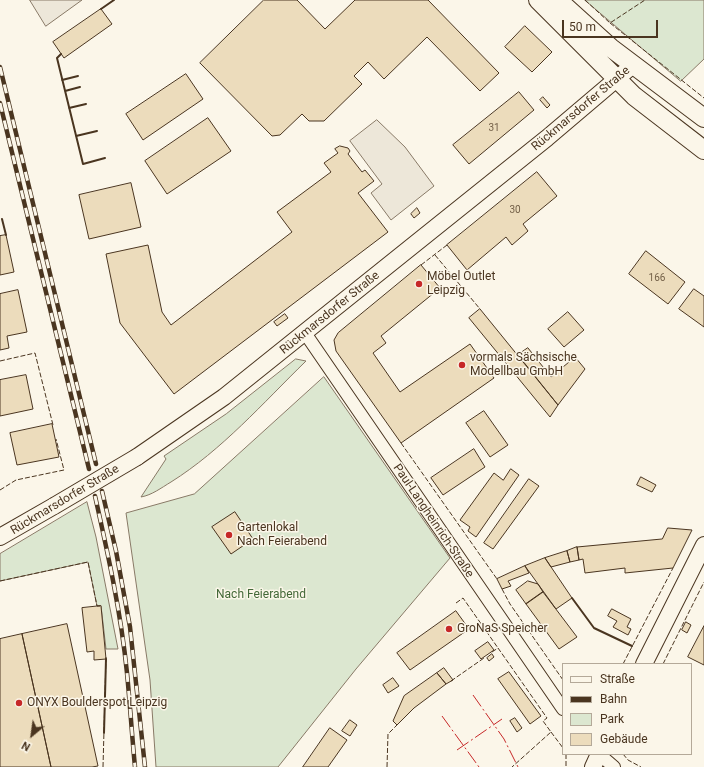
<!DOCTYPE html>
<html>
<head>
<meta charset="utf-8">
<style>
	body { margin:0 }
	#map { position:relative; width:704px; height:767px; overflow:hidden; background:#fbf6e9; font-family:Roboto,sans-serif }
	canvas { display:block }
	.legend { position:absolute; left:562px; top:663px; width:130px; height:92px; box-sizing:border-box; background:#fbf6e9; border:1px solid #b4a999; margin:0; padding:5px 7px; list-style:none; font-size:12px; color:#4a3520 }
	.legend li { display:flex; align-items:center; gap:8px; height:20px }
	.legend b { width:20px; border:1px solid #b4a999 }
	.north { position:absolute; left:12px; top:715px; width:40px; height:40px; -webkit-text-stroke:3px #fbf6e9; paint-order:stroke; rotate:209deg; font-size:11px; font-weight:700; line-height:16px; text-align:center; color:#4a3520 }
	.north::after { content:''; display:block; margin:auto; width:14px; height:18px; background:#4a3520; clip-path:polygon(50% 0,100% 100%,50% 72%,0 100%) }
	.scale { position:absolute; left:562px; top:20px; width:96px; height:18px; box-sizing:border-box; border:2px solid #4a3520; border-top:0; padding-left:5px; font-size:12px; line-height:14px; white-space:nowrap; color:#4a3520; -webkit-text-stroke:3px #fbf6e9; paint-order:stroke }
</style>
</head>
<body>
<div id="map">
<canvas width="704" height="767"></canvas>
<ul class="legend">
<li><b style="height:5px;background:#fbf6e9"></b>Straße</li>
<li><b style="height:5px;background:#4a3520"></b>Bahn</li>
<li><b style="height:11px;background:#dce7d0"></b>Park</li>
<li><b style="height:11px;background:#ecdcbc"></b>Gebäude</li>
</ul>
<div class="north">N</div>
<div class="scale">50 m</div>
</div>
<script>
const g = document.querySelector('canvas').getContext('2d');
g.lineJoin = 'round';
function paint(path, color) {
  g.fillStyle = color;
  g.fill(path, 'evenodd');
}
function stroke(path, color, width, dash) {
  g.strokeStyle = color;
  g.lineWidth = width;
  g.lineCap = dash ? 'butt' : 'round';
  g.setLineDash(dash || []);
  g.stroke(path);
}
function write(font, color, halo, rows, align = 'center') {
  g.font = font + ' Roboto,sans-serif';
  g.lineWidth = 3;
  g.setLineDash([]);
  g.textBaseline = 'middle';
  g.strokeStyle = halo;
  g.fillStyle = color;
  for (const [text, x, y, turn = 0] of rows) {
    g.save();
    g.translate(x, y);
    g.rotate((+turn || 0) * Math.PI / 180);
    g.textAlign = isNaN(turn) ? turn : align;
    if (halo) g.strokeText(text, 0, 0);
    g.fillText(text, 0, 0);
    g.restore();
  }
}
const green = new Path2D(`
	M585 0H704V59L681 81Z
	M296 359 306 361C263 403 222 450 171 482 161 488 152 495 141 497L166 459 164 456 226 414Z
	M324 377 450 558 356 669 278 767H156L150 680 126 513 194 494Z
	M87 502 96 537 118 649H106L101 606H97L88 562 0 581V554Z`);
const parking = new Path2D(`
	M30 0H82L46 26Z
	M377 120 405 147 434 186 391 220 371 193 382 184 350 141Z`);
const building = new Path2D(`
	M264 0H297L325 29 355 0H428L499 73 480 91 427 37 384 79 368 62 354 76 362 84 324 121H309L302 114 280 135 272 136 200 63Z
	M101 9 112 24 64 58 53 42Z
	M525 26 552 52 532 72 505 47Z
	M186 74 203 99 143 140 126 114Z
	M519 92 534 110 469 164 453 145Z
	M543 97 550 105 547 108 540 100Z
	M208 118 231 151 167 194 145 161Z
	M340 146 348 148 350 151 348 154 362 172 365 170 374 181 358 193 388 232 174 394 120 323 106 254 148 245 162 312 171 325 292 232 277 212 331 172 324 163 338 153 335 149Z
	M537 172 557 196 523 224 528 231 512 245 506 237 467 270 447 245Z
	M131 183 141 227 89 239 79 195Z
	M417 208 420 213 414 218 411 214Z
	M6 235 14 272 0 275V236Z
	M646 251 685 282 668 304 629 274Z
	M421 265 440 288 381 336 386 343 373 353 400 392 470 344 494 378 401 443 336 351 334 340 338 333Z
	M694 289 704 296V327L679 309Z
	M18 290 27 332 7 336 9 348 0 350V294Z
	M480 309 558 405 550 417 469 318Z
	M568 312 584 330 564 347 548 329Z
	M285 314 288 318 277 326 274 322Z
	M528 348 551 377 575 357 585 369 558 405 518 355Z
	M26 375 33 409 0 416V380Z
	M484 411 508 445 490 457 466 423Z
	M52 424 59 457 17 465 10 433Z
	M474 449 485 467 443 495 431 478Z
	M511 469 519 475 476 537 468 531 470 527 460 520 494 473 503 480Z
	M641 477 656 485 652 492 637 485Z
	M529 479 539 486 493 549 484 543Z
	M235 512 253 539 231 554 212 527Z
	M668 528 692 530 673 568 625 573V568L585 573 583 559 579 560 577 547 662 539Z
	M577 547 579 560 570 562 567 551Z
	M567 551 570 562 551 567 545 558Z
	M545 558 572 598 556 609 525 566Z
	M525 566 529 573 508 581 511 586 502 589 497 579Z
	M528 581 538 584 543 592 526 604 516 590Z
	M543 592 577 637 559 649 526 604Z
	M101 606 106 659 94 660V651L87 652 82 608Z
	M612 609 631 619 627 627 631 629 628 635 613 627 617 621 608 616Z
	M456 611 469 629 410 670 397 653Z
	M686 622 691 625 687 633 682 630Z
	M67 624 98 766 92 767H51L22 634Z
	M704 626V665L688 657Z
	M22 634 51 767H0V639Z
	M488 642 494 650 481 659 475 651Z
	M492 654 494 657 489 661 487 658Z
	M444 668 453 680 446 684 437 673Z
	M509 672 541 716 530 724 498 679Z
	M437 673 446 684 414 708 397 725 393 721 404 696Z
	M393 678 399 686 388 693 383 685Z
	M515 718 522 728 517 732 510 721Z
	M350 720 357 725 350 736 342 731Z
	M330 728 347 740 328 767H303Z`);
const street = new Path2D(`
	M305 333 563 709
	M599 754 614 767`);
const secondary = new Path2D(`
	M137 457 224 397 547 138 633 65
	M0 537 54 506
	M644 664 704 545
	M593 767 599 754`);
const primary = new Path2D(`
	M538 0 634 96 704 150
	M558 0 611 48 704 118`);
const rail = new Path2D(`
	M0 67 96 464
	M0 103 89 469
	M102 491 116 551 130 627 145 767
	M95 496C108 554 121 613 127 673 130 704 132 736 135 767`);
const secondaryBridge = new Path2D(`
	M54 506 137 457`);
const fence = new Path2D(`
	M585 0 610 23 645 0
	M610 23 704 98
	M435 255 480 309
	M421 265 447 245
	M0 361 35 353 53 425
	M401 443 497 579
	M0 490 16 480 64 470 56 439
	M0 581 88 562 97 606H100
	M502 589 510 604 563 680
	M456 603 463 598 498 648
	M492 652 498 648 547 718 543 721 551 732 512 767
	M623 664 673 568
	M663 664 704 582
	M451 681 484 658
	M551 732 563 748
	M566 754V767
	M623 754 628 760 641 767
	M103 767 106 657
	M387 767 388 734 398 724`);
const wall = new Path2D(`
	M101 9 114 0
	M61 54 57 58 83 164 105 158
	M62 80 78 76
	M65 91 80 87
	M69 108 86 104
	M76 136 97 131
	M2 219 6 235
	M572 598 594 628 632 646
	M104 733 106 659`);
const power = new Path2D(`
	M473 695 504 739 518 767
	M442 716 479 767
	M457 750 502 719`);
const markers = [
	[419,284,4,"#c62828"],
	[462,365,4,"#c62828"],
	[229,535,4,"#c62828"],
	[449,629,4,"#c62828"],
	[19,703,4,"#c62828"]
];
const numberNames = [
	["31",494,128],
	["30",515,210],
	["166",657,278]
];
const streetNames = [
	["Rückmarsdorfer Straße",581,109,-40],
	["Rückmarsdorfer Straße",330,313,-39],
	["Rückmarsdorfer Straße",65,500,-31],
	["Paul-Langheinrich-Straße",433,521,56]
];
const poiNames = [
	["Möbel Outlet",427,277],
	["Leipzig",427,291],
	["vormals Sächsische",470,358],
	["Modellbau GmbH",470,372],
	["Gartenlokal",237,528],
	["Nach Feierabend",237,542],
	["GroNaS Speicher",457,629],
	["ONYX Boulderspot Leipzig",27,703]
];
const parkNames = [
	["Nach Feierabend",261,595]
];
paint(green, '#dce7d0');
stroke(green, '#887966', 1);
paint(parking, '#ede7d9');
stroke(parking, '#887966', 1);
paint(building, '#ecdcbc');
stroke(building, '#4a3520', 1);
stroke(street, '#4a3520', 14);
stroke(secondary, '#4a3520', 18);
stroke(primary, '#4a3520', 20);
stroke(street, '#fbf6e9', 12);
stroke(secondary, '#fbf6e9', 16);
stroke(primary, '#fbf6e9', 18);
stroke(rail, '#4a3520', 4.5);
stroke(rail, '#fbf6e9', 3, [9]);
stroke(secondaryBridge, '#4a3520', 18, []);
stroke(secondaryBridge, '#fbf6e9', 16);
stroke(fence, '#4a3520', 1, [5, 2]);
stroke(wall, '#4a3520', 2);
stroke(power, '#c62828', 1, [14, 3, 2, 3]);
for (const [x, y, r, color] of markers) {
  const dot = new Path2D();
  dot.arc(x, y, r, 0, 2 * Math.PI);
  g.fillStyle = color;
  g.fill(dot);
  stroke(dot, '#fbf6e9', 1.5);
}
write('10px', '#725f47', null, numberNames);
write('12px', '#4a3520', '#fbf6e9', streetNames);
write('12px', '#4a3520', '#fbf6e9', poiNames, 'left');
write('12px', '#436837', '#fbf6e9', parkNames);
</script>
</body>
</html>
